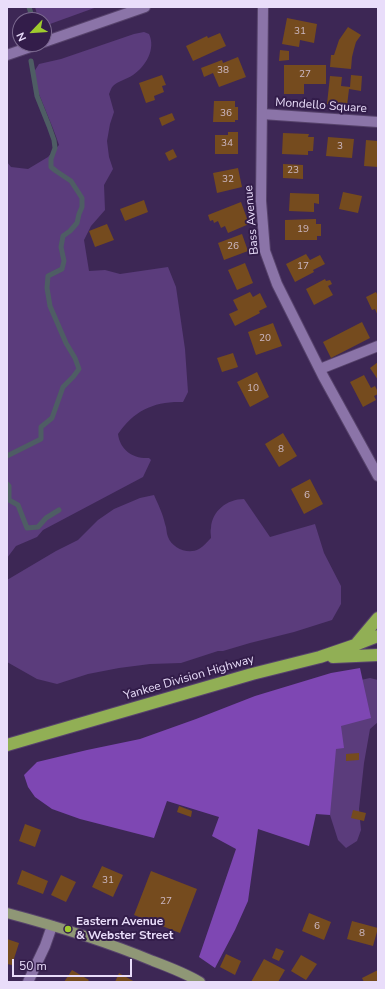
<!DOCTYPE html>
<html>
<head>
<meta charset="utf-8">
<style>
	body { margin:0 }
	#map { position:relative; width:385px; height:989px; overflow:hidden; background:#3d2755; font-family:"Nunito Sans",sans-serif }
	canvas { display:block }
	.frame { position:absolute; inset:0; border:8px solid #e9ddfa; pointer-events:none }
	.north { position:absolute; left:12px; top:12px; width:40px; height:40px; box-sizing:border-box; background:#331d4a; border:1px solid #7c6a90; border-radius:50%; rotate:245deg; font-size:11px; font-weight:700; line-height:16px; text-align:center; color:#e9ddfa }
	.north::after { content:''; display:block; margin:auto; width:14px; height:18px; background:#9fca2e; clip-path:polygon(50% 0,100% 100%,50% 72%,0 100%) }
	.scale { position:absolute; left:12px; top:959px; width:120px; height:18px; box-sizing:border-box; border:2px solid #e9ddfa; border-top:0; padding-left:5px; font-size:12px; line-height:14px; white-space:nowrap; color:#e9ddfa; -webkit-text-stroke:3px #331d4a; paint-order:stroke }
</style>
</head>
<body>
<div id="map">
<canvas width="385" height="989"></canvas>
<div class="frame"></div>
<div class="north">N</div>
<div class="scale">50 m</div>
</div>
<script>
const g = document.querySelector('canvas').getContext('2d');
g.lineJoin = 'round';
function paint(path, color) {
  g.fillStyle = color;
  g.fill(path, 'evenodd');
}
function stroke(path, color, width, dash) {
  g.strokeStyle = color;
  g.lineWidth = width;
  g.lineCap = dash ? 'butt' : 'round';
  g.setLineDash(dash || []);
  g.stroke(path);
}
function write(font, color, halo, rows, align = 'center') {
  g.font = font + ' "Nunito Sans",sans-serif';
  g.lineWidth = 4;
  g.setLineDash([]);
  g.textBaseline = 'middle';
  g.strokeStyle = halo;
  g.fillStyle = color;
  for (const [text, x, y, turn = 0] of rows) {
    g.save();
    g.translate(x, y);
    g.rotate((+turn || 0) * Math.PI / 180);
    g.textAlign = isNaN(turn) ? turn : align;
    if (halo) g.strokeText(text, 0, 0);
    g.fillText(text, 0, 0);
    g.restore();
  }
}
const green = new Path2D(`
	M35 7H97L50 24 44 21V20L38 18Z
	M144 32 149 34C156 49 146 66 133 75 127 79 118 81 113 86 111 88 110 92 109 94L114 112 110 124 107 141 109 157 113 169 104 185 105 210 91 226 84 240 89 271 105 270 120 274 168 267 176 287 185 349 188 392 183 402C155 401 134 410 118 434 120 450 133 459 149 458L151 460 143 477 43 530 37 537 16 546 7 558V162L11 167 28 169 48 157 59 145C51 121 40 99 32 75L39 64 61 59 134 34Z
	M154 495C158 504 163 514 165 524 167 528 166 533 168 537 172 548 188 555 199 549 204 546 208 541 211 538 211 535 210 531 211 528 212 511 227 499 244 499L270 537 315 524 324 553 341 586V604L332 620 294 632 250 643 223 651H218L181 663 150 664 119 668 88 674 57 684 37 679 7 662V580L56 551 78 540 98 520 114 509 140 498Z
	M370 678 378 680V722L370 729 364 763 359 809 361 830 357 841 346 848 338 840 323 793 338 685Z`);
const forest = new Path2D(`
	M360 668 371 718 341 726 344 748 336 749 330 815 316 814 309 846 258 829 248 901 235 930 215 968 199 957 236 849 212 836 219 817 167 801 154 838 80 819 52 809 35 797 28 787 24 775 37 762 87 750 140 739 196 719 255 696 331 673Z`);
const stream = new Path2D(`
	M29 7 33 20
	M7 456 41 439V427L52 418 63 387 73 377 79 369 75 358 66 343 50 306 47 288 48 276 62 269 64 261 61 247 63 236 70 231 77 223 79 214 82 207V198L71 181 56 171 51 167V159L55 148 54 140 49 126 37 96 31 61
	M7 484 9 486V500L18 505 27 528 38 527 46 518 59 510`);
const building = new Path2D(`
	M287 18 317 24 314 43 300 40 299 47 282 44Z
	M348 27 361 35 356 42 354 49 352 57 351 69 330 67 331 55H334L339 40Z
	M220 33 226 46 193 61 186 46 207 36 208 38Z
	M280 50 289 51V60L279 61Z
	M238 57 246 77 219 87 213 73 204 77 201 68 222 60 223 63Z
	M284 65H326V84H304V94H284Z
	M162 75 166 85 162 86 164 92 154 96 155 100 146 103 139 83Z
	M351 75 362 76 361 91 349 89 347 106 327 104 330 76 342 77 341 86 350 87Z
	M214 101H235V107H238V120H235V122H213Z
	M172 113 175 120 162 126 159 118Z
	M228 132H238V154H215V135H228Z
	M283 133 309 134 308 137H314L313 151H308V155L282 154Z
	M328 137 354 139 352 158 326 156Z
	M366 140 378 141V167L364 166Z
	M173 149 177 157 169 161 165 153Z
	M283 164 303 165V179L283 178Z
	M238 168 242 187 217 193 213 173Z
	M343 192 362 196 358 213 339 209Z
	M290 193 319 194V204L314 203V212L289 211Z
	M144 200 148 212 125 221 120 209Z
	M241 202 249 224 228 233 225 226 221 228 218 221 214 223 213 220 210 221 208 215Z
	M316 219V224H321V236H317V240H285V220Z
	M107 224 114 240 95 247 89 231Z
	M242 234 248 251 224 260 218 243Z
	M306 254 310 260 320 255 325 264 313 270 314 272 295 282 286 264Z
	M245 263 253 283 237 290 228 270Z
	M325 279 326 281 330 280 332 284 328 286 333 295 314 305 306 289Z
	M250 292 253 297 260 293 267 307 259 311 260 313 235 326 229 314 238 310 233 300Z
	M376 292 378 296V316L375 309 372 310 366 297Z
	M362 322 370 338 331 358 323 342Z
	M273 323 282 346 256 355 248 332Z
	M233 353 238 367 222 372 217 358Z
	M378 362V380L370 368Z
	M257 372 269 397 250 407 237 382Z
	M364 375 371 388 375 386 378 392V394L374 396 376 400 363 407 350 382Z
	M283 433 297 456 279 467 265 444Z
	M310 479 323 504 304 514 291 489Z
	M359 753V760L346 761V754Z
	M179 806 192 811 191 817 177 812Z
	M353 810 366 813 364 821 351 818Z
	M25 824 41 830 35 847 19 841Z
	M102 866 123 875 113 897 92 887Z
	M22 870 48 881 43 894 17 884Z
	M151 871 197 889 180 933 134 915Z
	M61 875 76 882 66 902 51 895Z
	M309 913 331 922 324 940 302 931Z
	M352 921 378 928 373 946 347 939Z
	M7 939 19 943 12 965 7 964Z
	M276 948 284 951 279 961 272 958Z
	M226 954 241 961 235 975 220 967Z
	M301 955 317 964 306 980 291 971Z
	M264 959 285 970 278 982H251Z
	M72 970 89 980 87 982H64Z
	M378 970V982H364L362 978Z
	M119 973 135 982H115Z`);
const street = new Path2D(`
	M44 42 145 7
	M7 55 39 44
	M262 114 378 122
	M320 369 378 346
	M28 982 45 946 52 926`);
const secondary = new Path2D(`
	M263 7 261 201 265 251 277 284 323 376 378 476`);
const primary = new Path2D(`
	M7 913C56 926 105 941 153 961 169 967 185 973 200 982`);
const highway = new Path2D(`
	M357 643 378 618
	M333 657 378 655
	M7 745 252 674 320 657 355 645 378 636`);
const markers = [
	[68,929,4,"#9fca2e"]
];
const numberNames = [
	["31",300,32],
	["38",223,71],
	["27",305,75],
	["36",226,114],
	["34",227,144],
	["3",340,147],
	["23",293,171],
	["32",228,180],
	["19",303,230],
	["26",233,247],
	["17",303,267],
	["20",265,339],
	["10",253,389],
	["8",281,450],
	["6",307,496],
	["31",108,881],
	["27",166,902],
	["6",317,927],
	["8",362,934]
];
const streetNames = [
	["Mondello Square",321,106,4],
	["Bass Avenue",252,220,-95],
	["Yankee Division Highway",189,678,-16]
];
const poiNames = [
	["Eastern Avenue",76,922],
	["& Webster Street",76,936]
];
paint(green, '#5b3c7c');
paint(forest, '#7e47b3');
stroke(stream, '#4e5d64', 5);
paint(building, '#754b1e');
stroke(street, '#57436c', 12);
stroke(secondary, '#57436c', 12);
stroke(primary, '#57436c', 12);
stroke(highway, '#57436c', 14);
stroke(street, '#8b74a8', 10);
stroke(secondary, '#8b74a8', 10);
stroke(primary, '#8f9776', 10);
stroke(highway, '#91af55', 12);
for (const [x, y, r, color] of markers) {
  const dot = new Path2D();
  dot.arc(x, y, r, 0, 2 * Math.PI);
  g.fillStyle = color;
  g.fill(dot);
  stroke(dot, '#331d4a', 1.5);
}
write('10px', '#ccb8c3', null, numberNames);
write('12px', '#e9ddfa', '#331d4a', streetNames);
write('bold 12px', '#e9ddfa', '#331d4a', poiNames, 'left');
</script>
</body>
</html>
